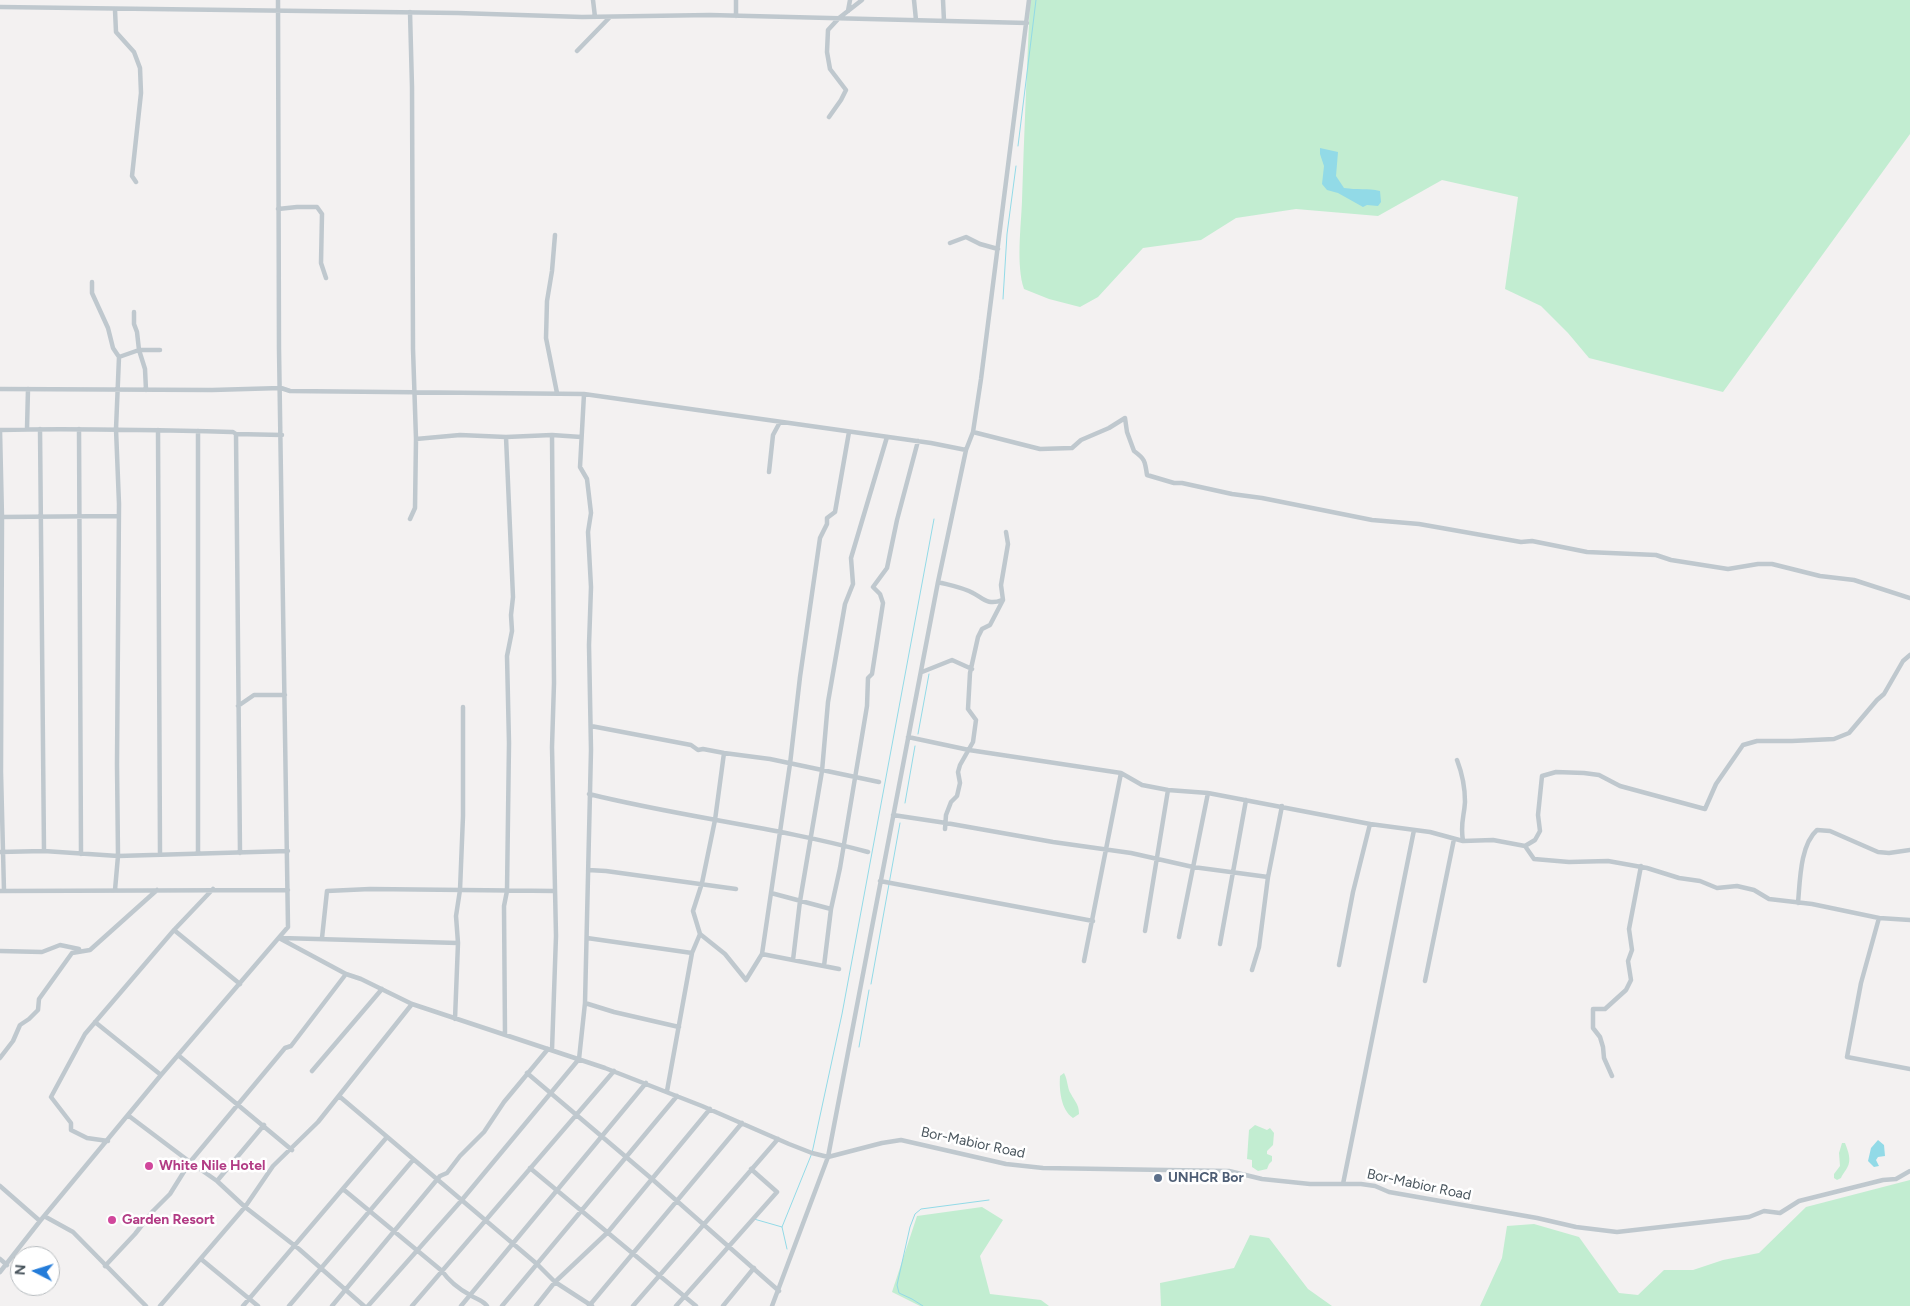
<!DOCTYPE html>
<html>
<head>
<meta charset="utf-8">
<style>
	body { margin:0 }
	#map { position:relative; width:1910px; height:1306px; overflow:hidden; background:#f3f1f1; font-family:Figtree,sans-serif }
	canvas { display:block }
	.north { position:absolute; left:10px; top:1246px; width:50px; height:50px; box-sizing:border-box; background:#fff; border:1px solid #b6bbbe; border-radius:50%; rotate:275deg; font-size:14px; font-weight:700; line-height:20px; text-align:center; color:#49555d }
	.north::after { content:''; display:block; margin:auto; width:18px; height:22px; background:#247cd9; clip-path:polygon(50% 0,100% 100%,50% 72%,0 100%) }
</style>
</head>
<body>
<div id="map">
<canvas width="1910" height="1306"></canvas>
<div class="north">N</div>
</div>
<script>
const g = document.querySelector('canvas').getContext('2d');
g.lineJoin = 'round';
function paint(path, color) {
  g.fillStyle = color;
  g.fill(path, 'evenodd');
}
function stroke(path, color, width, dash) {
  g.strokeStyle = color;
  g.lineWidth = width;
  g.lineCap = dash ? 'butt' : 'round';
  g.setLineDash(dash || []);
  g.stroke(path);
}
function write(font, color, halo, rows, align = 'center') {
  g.font = font + ' Figtree,sans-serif';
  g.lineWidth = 5;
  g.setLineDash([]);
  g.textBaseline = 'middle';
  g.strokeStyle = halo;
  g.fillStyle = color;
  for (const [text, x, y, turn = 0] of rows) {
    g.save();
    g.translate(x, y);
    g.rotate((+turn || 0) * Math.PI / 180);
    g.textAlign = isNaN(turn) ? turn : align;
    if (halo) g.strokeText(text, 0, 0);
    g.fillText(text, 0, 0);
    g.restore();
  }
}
const green = new Path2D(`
	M1030 0H1910V134L1723 392 1589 358 1568 333 1541 306 1505 289 1518 197 1442 180 1378 216 1296 209 1236 218 1201 240 1143 248 1098 297 1080 307 1049 299 1024 289C1016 265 1021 227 1022 201 1024 134 1027 67 1030 0Z
	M1064 1073C1068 1080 1067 1088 1071 1094 1075 1102 1079 1104 1079 1114L1073 1118C1061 1110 1059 1090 1060 1076Z
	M1255 1125 1267 1130 1270 1128 1274 1133 1273 1145 1267 1151V1154L1272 1156V1161L1269 1164 1267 1169 1258 1171 1252 1167V1160L1247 1159 1249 1130Z
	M1842 1143H1845C1848 1151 1852 1160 1847 1168 1845 1172 1843 1173 1841 1178L1837 1180 1834 1178V1174L1840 1166 1839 1153Z
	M1910 1180V1306H1480L1502 1258 1507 1226 1534 1224 1579 1237 1619 1293 1638 1295 1664 1270H1693L1723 1260 1759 1253 1806 1207Z
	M982 1207 1003 1220 980 1256 990 1294 1041 1300 1049 1306H920L892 1292 917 1216Z
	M1250 1235 1269 1238 1308 1289 1332 1306H1161L1160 1283 1234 1268Z`);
const water = new Path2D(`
	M1320 148 1338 152 1336 176 1344 188C1357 190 1367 188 1380 191L1381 202 1378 206 1367 205 1363 207 1338 193 1327 190 1322 184 1324 166 1320 154Z
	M1878 1140 1884 1145 1885 1156 1878 1157 1876 1160 1879 1166 1874 1167 1868 1161 1871 1148Z`);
const stream = new Path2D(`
	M1018 146 1036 0
	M1003 299 1007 234 1016 166
	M918 734 929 674
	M905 803 915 746
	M871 984 900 823
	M859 1047 869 990
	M754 1219 782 1227
	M787 1249 782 1227 812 1153 842 1014 934 519
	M923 1306 912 1299 899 1293 897 1285 910 1227 915 1214 921 1209 989 1200`);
const minor = new Path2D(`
	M593 0 595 17
	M914 0 916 20
	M943 0 944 21
	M0 7 458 13 582 17 710 15 1027 23
	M115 10 116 32 134 52 140 68 141 93 132 176 136 182
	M848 11 850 0
	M736 16V0
	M577 51 610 17
	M829 117 841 100 846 90 830 69 827 52 828 30 839 18 862 0
	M278 209 297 207H317L322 214 321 263 326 278
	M555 235 552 271 547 301 546 338 557 393
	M950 243 966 237 980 244 998 249
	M92 282V293L108 328 113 348 119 357 139 350H160
	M134 312V324L137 332 139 350 145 369 146 390
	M0 389 212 390 281 388 290 391 584 394 931 443 966 450
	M27 429 28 389
	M40 429 44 851
	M79 429 81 854
	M0 430 2 517 1 772 4 891
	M0 430C78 428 155 430 233 432L236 434 282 435
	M158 430 160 854
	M198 431V853
	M973 432 1040 449 1072 448 1081 440 1109 428 1125 418 1127 432 1134 451C1145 459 1145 461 1147 475L1174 483H1182L1232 494 1262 498 1372 520 1419 524 1521 542 1532 541 1587 552 1656 555 1671 560 1728 569 1758 564H1772L1820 576 1854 580 1910 598
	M236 434 240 853
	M416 439 460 435 506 437 552 435 581 437
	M769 472 773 435 780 422
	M1 517 119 516
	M410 519 415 508 416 439 413 349 412 87 410 12
	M938 582C949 585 962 587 973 593 983 598 988 606 1002 600
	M922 672 952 660 972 669
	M238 706 254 695H285
	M591 726 691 745 698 750 703 749 724 753 770 759 879 782
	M908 737 969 750 1121 773 1142 785 1168 790 1208 793 1370 824 1430 832 1463 841 1493 840 1525 846 1534 859 1569 862 1608 861 1647 868 1679 878 1700 881 1717 888 1737 886 1754 890 1769 899 1812 904 1879 918 1910 920
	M1457 760C1462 773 1465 788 1465 802 1464 818 1460 823 1463 841
	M589 794C681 817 776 827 868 852
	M893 815 946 823 1053 842 1131 853 1193 867 1268 877
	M945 829 946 815 951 802 957 796 960 783 958 772 960 765 973 742 976 720 968 709 970 673 978 637 982 629 990 625 1003 600 1001 585 1008 544 1006 532
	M1525 846 1535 840 1540 831 1538 815 1542 776 1556 772 1584 773 1599 775 1620 786 1705 809 1716 784 1743 745 1757 741H1792L1834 739 1849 733 1877 700 1884 694 1903 661 1910 655
	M0 852 44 851 118 856 288 851
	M588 870 606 871 736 889
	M880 881 1093 921
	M115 890 118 856 117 764 119 504 116 429 119 357
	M0 891 288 890
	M771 893 831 909
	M1798 903C1800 881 1800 845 1817 830L1830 831 1878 852 1889 853 1910 850
	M1879 918 1861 983 1847 1057 1910 1069
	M174 930 240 984
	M1145 931 1168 790
	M700 934 725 954 746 980 762 954 839 969
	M1179 937 1208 793
	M279 938 346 974 361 979 412 1004 605 1068 702 1106 789 1144 812 1153 828 1157 882 1143 901 1140 1006 1164 1043 1168 1229 1171 1262 1179 1310 1184H1361L1375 1186 1389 1192 1537 1218 1576 1227 1617 1232 1749 1217 1764 1211 1780 1213 1799 1201 1883 1180 1896 1179 1910 1171
	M281 938 458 943
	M322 938 327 891 370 889 555 891
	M587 938 692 953
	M1220 944 1246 800
	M0 951 42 952 60 945 79 949
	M762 954 790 764 800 677 820 538 827 524V518L835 512 849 432
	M793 960 800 901 822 771 828 702 845 604 853 584 851 558 887 437
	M1084 961 1121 773
	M1339 965 1353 892 1370 824
	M824 966 831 909 840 868 867 706 868 678 872 674 883 603 880 594 873 587 887 568 897 520 918 441
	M1252 970 1259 947 1268 877 1282 806
	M1425 981 1454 839
	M585 1003 614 1012 679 1027
	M455 1019 458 943 456 916 460 890 463 816V707
	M95 1022 161 1075
	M505 1035 504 906 507 891 509 743 507 656 512 631 511 615 513 597 506 437
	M552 1050 556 936 552 747 554 683 552 435
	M178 1055 292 1150
	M0 1058 13 1041 20 1025 29 1019 38 1010 39 999 72 953 90 950 157 890
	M312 1071 382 989
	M527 1073 652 1179 779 1291
	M1612 1076 1604 1058 1603 1047 1600 1037 1593 1028V1009H1605L1626 990 1631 980 1628 961 1632 950 1629 929 1641 866
	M667 1091 692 953 700 934 693 911 702 883 715 820 724 753
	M339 1096 537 1264 555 1282 592 1306
	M129 1116 190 1162 217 1181 245 1207 299 1249 364 1306
	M108 1141 87 1138 71 1130V1123L51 1097 85 1034 174 930 213 889
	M530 1168 696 1306
	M217 1181 264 1125
	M1343 1184 1414 830
	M0 1186 40 1221
	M343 1189 442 1271C449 1281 459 1289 470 1295 476 1299 483 1300 487 1306
	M44 1216 73 1232 146 1306
	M0 1259 7 1265
	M201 1259 258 1306
	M105 1266 135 1234 153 1211 170 1194 190 1162 285 1048 291 1046 346 974
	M0 1272 40 1221 161 1075 288 927 279 349 278 0
	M160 1306 245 1207 273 1166 318 1122 412 1004
	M243 1306 387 1137
	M289 1306 413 1160
	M332 1306 440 1176 447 1173 460 1156 484 1132 504 1102 548 1049
	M368 1306 461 1201 579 1059 585 1003 591 750 589 645 591 587 588 532 591 513 587 479 580 467 584 394
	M412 1306 614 1071
	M461 1306 646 1083
	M502 1306 677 1096
	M536 1306 555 1282 608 1232 710 1109
	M589 1306 742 1123
	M633 1306 778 1139
	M676 1306 777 1192 751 1169
	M723 1306 754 1268
	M772 1306 828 1157 938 582 966 450 973 432 981 379 1029 0`);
const markers = [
	[149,1166,5,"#d1479c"],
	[1158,1178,5,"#5c6f8a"],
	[112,1220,5,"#d1479c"]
];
const streetNames = [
	["Bor-Mabior Road",973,1143,12],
	["Bor-Mabior Road",1419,1185,12]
];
const hotelNames = [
	["White Nile Hotel",159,1166],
	["Garden Resort",122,1220]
];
const serviceNames = [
	["UNHCR Bor",1168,1178]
];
paint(green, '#c2edd1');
paint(water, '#92dae7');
stroke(stream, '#92dae7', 1);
stroke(minor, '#bfc8ce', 4.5);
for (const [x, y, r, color] of markers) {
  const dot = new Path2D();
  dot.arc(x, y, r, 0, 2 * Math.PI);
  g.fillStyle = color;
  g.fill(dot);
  stroke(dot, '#fff', 2);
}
write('14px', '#49555d', '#fff', streetNames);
write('bold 14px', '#b23c85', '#fff', hotelNames, 'left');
write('bold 14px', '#4e5e75', '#fff', serviceNames, 'left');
</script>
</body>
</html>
